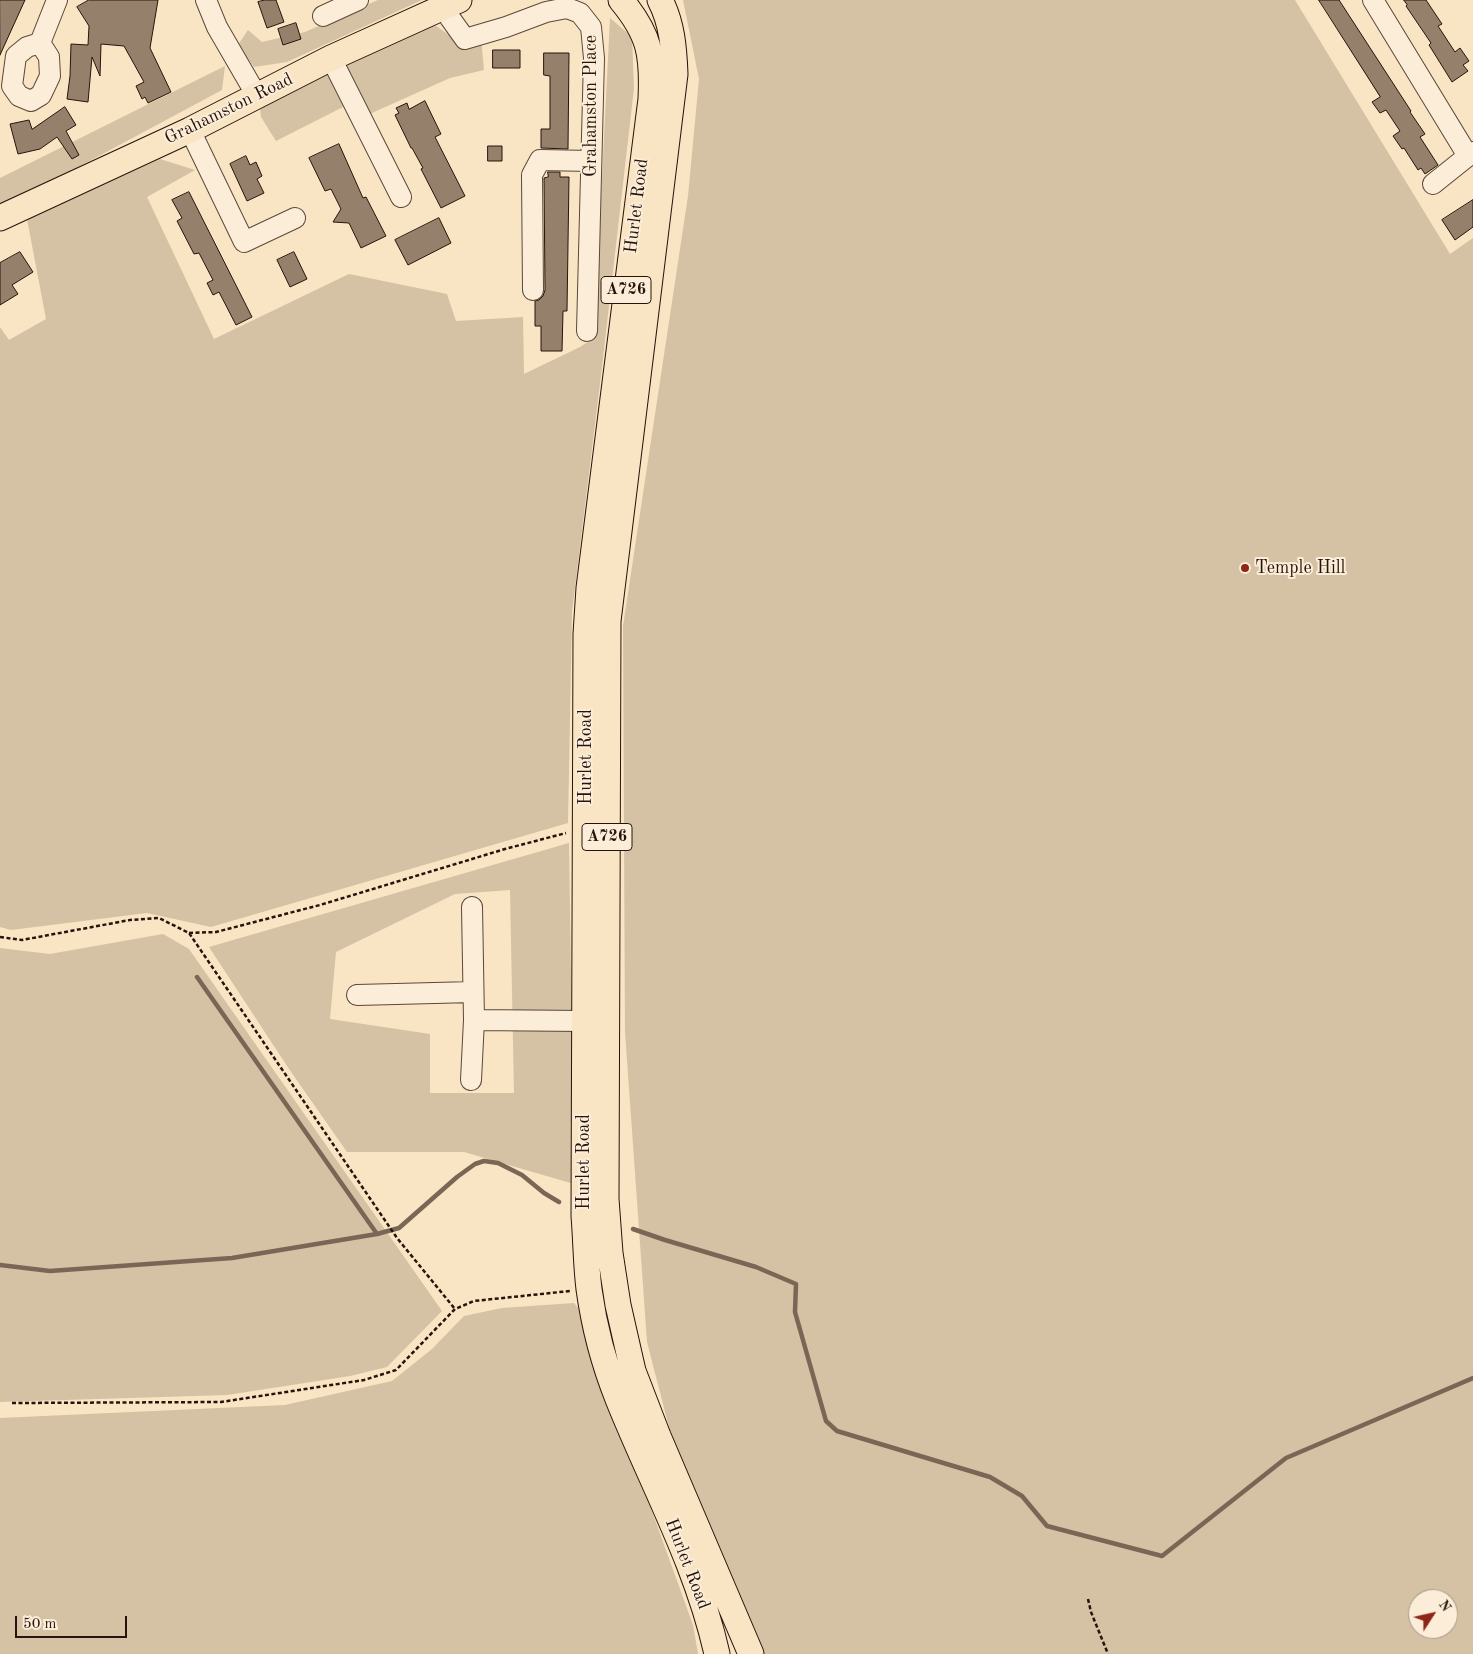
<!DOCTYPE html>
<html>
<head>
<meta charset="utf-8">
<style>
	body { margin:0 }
	#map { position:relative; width:1473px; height:1654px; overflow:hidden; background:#f9e4c3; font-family:"Old Standard TT",serif }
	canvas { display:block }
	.north { position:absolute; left:1408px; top:1589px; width:50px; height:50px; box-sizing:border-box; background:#fbedd8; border:1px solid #a69686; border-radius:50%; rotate:55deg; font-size:14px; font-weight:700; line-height:20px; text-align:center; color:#26140c }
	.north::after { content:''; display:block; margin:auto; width:18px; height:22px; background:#8f2418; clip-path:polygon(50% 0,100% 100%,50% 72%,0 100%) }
	.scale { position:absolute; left:15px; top:1616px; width:112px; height:22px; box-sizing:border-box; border:2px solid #26140c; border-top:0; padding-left:6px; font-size:15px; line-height:18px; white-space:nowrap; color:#26140c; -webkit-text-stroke:4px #fbedd8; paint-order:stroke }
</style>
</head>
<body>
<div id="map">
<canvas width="1473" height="1654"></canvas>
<div class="north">N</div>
<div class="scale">50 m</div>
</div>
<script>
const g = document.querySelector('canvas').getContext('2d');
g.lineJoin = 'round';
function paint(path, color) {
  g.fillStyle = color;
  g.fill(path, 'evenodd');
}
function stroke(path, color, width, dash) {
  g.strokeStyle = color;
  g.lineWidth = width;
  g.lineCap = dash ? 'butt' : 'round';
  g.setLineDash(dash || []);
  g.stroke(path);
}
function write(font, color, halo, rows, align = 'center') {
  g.font = font + ' "Old Standard TT",serif';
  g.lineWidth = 4;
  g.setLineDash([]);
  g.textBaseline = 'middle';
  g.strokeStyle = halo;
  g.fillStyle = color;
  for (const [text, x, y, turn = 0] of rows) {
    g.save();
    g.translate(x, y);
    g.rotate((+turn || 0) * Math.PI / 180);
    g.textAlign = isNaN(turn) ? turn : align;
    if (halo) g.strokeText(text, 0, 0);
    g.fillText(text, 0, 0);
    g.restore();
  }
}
const green = new Path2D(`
	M378 0H422L287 62 254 67 238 45 248 30 262 42 305 32Z
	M683 0H1295L1450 254 1473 238V1654H764L671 1435 647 1342 625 1032 623 626 688 196 699 79ZM1418 1599H1448V1629H1418Z
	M610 18 632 37 634 88 602 367 572 612 568 823 211 927 147 913 11 930 0 927V327L9 340 46 319 27 219 160 159 195 170 147 197 214 339 349 274 447 294 456 321 523 317 524 374 580 347 594 338Z
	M432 23 456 40 481 37 484 70 450 78 354 121 345 106 276 141 261 117 260 108Z
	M225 66 222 90 0 209V178Z
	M569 843 574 1184 464 1152H347L289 1069 209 947ZM510 890 514 1093H430V1034L330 1019 336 952 455 894Z
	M163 934 189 949 442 1311 387 1367 350 1376 227 1395 0 1402V948L50 954Z
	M574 1303 579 1309 693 1625 698 1654H0V1418L285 1405 392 1381 432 1349 464 1316 502 1308Z`);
const stream = new Path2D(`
	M197 977 377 1234 399 1228 457 1177 475 1164 484 1161 498 1163 522 1175 544 1193 559 1202
	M633 1229 665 1240 756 1267 796 1284 795 1312 826 1421 837 1431 990 1477 1022 1496 1047 1526 1162 1556 1286 1458 1473 1378
	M0 1265 50 1271 232 1258 377 1234`);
const building = new Path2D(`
	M0 0H25L0 55Z
	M89 0H158L150 48 171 92 148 103 145 97 142 99 136 86 144 82 124 46 101 44 100 76 92 57 88 102 67 99 70 76 71 44 88 45 89 26 77 7Z
	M265 0H276L284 22 267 28 258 2Z
	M1319 0H1339L1411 111 1410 112 1425 134 1420 137 1438 165 1425 174 1421 168 1418 170 1404 148 1402 149 1393 136 1400 131 1386 110 1380 113 1372 102 1380 97Z
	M1404 0H1426L1442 24 1438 26 1455 52 1460 48 1469 61 1463 65 1468 71 1452 82 1429 45 1431 43 1406 6 1407 5Z
	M296 23 301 39 283 45 278 29Z
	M493 50H520V68H493Z
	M544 53H569L568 149 541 148V129H550V76L544 75Z
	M425 101 441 134 435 137 465 196 441 208 421 169 423 168 412 148H411L395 115 399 113 396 108 407 103 409 109Z
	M65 107 76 125 66 131 79 155 72 159 57 137 40 149 18 154 10 124 29 120 32 129Z
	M339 144 363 198 366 197 386 236 361 248 349 223 333 222 341 209 331 189 325 191 309 158Z
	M488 146H502V161H488Z
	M246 156 250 165 256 162 262 176 257 179 264 193 247 201 230 164Z
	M548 172H560V177H569L567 311H563L562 351H541V326H535V301L539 300 543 296 545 290 544 178 548 177Z
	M189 192 252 317 236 325 219 292 213 295 207 283 213 280 199 253 194 254 177 221 182 218 172 200Z
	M1473 200V227L1455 240 1442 220Z
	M439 218 451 243 408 265 395 240Z
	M20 252 33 272 12 285 18 294 0 305V263Z
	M294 252 307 279 290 287 277 260Z`);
const path = new Path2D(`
	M189 933 216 932 320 905 505 849 566 833
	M0 937 22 940 130 920 159 918 189 933 397 1238 455 1309
	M12 1403 221 1402 364 1380 396 1370 455 1309 474 1301 570 1291
	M1088 1599 1091 1612 1108 1654`);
const minor = new Path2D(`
	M206 0 217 27 257 96
	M1373 0 1468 156
	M445 6 450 18 465 39 506 27 546 12 567 8 580 13 591 27 594 58 587 331
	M323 16 358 0
	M40 43 49 57 50 76 41 95 31 101 19 96 12 86 16 56 27 47 40 43 57 0
	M331 58 401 197
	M190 130 244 242 295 218
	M1433 184 1473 152
	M533 290 532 175 540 160 591 161
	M357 995 473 992
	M474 1020 584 1021
	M471 1080 474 1020 472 907`);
const major = new Path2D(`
	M621 0C650 35 653 55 651 99L589 588 586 634 584 1216C586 1240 586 1265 589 1289 594 1326 604 1364 618 1399 652 1484 697 1564 717 1654
	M660 0C672 23 674 48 675 74L608 621 606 1199 610 1253 618 1305 633 1371 658 1436 751 1654
	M0 218 190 130 331 58 459 0`);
const markers = [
	[1245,568,5,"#8f2418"]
];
const shields = [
	[626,290,50],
	[607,837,50]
];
const shieldNames = [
	["A726",626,290],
	["A726",607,837]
];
const streetNames = [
	["Grahamston Place",591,106,-90],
	["Grahamston Road",229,109,-26],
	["Hurlet Road",637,206,-83],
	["Hurlet Road",586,757,-90],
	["Hurlet Road",584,1162,-90],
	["Hurlet Road",687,1564,69]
];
const poiNames = [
	["Temple Hill",1255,568]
];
paint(green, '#d5c1a4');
stroke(stream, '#796655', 4.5);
paint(building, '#94806b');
stroke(building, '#26140c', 1);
stroke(minor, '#5b483a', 22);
stroke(major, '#26140c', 27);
stroke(path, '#26140c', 2.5, [4, 2.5]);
stroke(minor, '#fbedd8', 20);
stroke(major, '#f9e4c3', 25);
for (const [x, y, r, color] of markers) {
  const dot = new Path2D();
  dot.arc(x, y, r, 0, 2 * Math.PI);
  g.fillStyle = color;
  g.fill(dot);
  stroke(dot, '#fbedd8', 2);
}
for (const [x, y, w] of shields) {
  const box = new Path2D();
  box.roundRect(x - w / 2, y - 13.5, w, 27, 4);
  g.fillStyle = '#fbedd8';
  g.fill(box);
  stroke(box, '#26140c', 1);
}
write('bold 16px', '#26140c', null, shieldNames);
write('18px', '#26140c', '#fbedd8', streetNames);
write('18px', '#26140c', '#fbedd8', poiNames, 'left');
</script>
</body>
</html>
